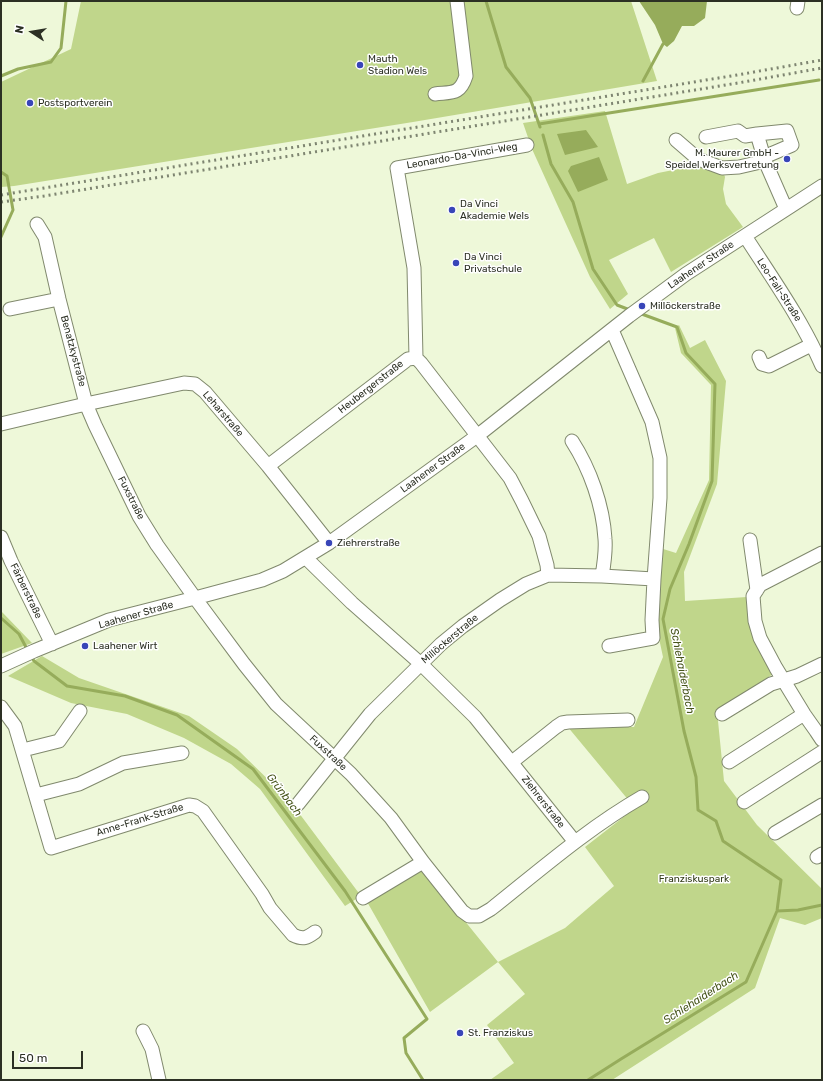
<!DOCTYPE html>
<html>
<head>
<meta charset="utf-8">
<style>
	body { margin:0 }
	#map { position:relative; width:823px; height:1081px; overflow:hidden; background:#eef8d9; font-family:Rubik,sans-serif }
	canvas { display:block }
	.frame { position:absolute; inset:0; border:2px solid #2c3024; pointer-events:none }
	.north { position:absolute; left:12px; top:12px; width:40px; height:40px; -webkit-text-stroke:3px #fff; paint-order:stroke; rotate:282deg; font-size:11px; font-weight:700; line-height:16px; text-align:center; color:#2c3024 }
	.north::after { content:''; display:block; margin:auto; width:14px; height:18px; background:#2c3024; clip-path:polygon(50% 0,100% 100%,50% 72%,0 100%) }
	.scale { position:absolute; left:12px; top:1051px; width:71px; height:18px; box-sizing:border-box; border:2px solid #2c3024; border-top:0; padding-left:5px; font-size:12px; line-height:14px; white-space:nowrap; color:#2c3024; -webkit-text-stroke:3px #fff; paint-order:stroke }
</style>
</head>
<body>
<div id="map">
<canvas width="823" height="1081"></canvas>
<div class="frame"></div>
<div class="north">N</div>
<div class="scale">50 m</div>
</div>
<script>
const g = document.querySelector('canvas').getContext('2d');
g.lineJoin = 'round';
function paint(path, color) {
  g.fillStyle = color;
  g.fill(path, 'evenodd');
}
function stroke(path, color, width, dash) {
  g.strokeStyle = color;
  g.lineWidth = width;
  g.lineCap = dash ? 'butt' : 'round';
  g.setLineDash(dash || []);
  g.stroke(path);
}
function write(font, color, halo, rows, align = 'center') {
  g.font = font + ' Rubik,sans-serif';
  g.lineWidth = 3;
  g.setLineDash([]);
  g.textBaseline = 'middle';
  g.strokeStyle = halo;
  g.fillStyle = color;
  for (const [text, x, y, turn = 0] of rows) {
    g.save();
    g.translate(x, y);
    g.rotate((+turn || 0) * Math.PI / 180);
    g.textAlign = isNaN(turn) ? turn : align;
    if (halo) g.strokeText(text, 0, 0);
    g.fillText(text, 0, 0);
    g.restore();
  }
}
const green = new Path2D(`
	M81 1H631L657 81 413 122 14 186 1 187V82L71 49Z
	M605 111 627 184 658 173 709 163 722 168 725 177 723 189 726 204 743 227 671 272 654 238 609 260 628 294 610 309 590 277 532 149 523 123Z
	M679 325 690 348 705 340 726 381 717 484 684 572 685 601 747 597 773 674 717 711 724 781 757 825 822 889V918L805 925 780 918 755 988 612 1080H490L514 1063 487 1025 525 994 498 962 430 1012 366 900 422 868 498 962 565 928 614 886 585 847 635 808 567 726 634 727 663 657 657 629 660 548 676 553 709 480 711 385 681 353 675 328Z
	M1 611 32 643 1 654Z
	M42 656 79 678 189 716 237 749 290 801 361 896 345 906 260 789 231 764 184 738 127 714 71 703 8 676Z`);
const water = new Path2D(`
	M639 1H707L705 18 694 26H682L674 41 667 47 663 44 655 25Z
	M586 130 598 147 565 155 557 134Z
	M599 157 608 180 578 192 568 171 571 166Z`);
const stream = new Path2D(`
	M486 1 506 67 530 98 540 127
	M1 76 18 69 51 62 61 48 66 1
	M643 81 663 44
	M539 124 819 80
	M543 135 551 164 573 202 593 269 617 305 630 310
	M1 172 7 176 13 210 1 237
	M1 618 19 634 28 651
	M31 656 34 661 67 686 125 696 177 715 253 769 345 891 427 1019 404 1038 406 1053 423 1080
	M777 911 798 910 822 905
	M588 1080 621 1059 746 982 777 911 781 880 723 841 716 821 698 810 696 777 684 731 663 619 670 589 689 544 712 481 715 384 686 353 677 327 639 313`);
const minor = new Path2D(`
	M797 8 798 1
	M435 94C452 92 460 95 466 76L457 1
	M757 134 765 161 786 209
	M706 137 738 131 745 136 757 134 787 131 792 145 764 157
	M676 140 698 159 722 168 739 167 765 161
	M37 224 45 237 59 299 86 404 95 425 139 516 157 545 195 598 244 664 276 704 351 774 391 818 423 862 462 911 469 916H479L491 909C540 870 588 828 642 797
	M745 236C772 278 802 320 822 366
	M10 309 59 299
	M759 357 762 364 769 366 811 345
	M416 358 414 268 397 168 527 145
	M1 424 86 404 184 383 195 384 205 392 268 466 329 543
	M572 441C590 469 603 505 605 539 606 551 604 564 602 576
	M268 466 408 359 416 358 421 363 510 478 522 501 539 536 547 565 548 575
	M1 537 11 561 52 644
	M750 540 757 590
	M822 553 760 585 753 596 755 621 760 638 776 668 804 714 816 731 822 740
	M306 558 352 603 421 664 475 717 575 842
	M609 646 653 638 652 620 654 579 660 498V458L652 422 612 330
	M1 666 34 651 109 620 195 598 262 580 283 571 329 543 477 436 629 316 686 274 822 186
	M1 707 15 726 51 848 189 805 195 806 203 811 262 894 270 908 293 935C303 940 307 938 315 932
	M722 714 771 684 797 676 822 664
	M23 750 59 741 80 711
	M512 762 556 727 562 723 568 722 628 720
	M729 762 804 714
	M36 795 79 784 123 763 182 753
	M744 802 822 752
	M298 804 370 714 441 644 463 626 500 600 526 584 548 575 602 576 654 579
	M775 833 822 805
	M817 857 822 854
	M363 898 423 862
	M143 1031 152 1049 159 1080`);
const rail = new Path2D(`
	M1 195 737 75 822 60
	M1 202 44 196 738 83 822 68`);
const markers = [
	[360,65,4,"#3845b8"],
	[30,103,4,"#3845b8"],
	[787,159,4,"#3845b8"],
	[452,210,4,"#3845b8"],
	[456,263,4,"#3845b8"],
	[642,306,4,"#3845b8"],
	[329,543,4,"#3845b8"],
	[85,646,4,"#3845b8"],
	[460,1033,4,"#3845b8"]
];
const poiNames = [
	["Mauth",368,59],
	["Stadion Wels",368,71],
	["Postsportverein",38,103],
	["M. Maurer GmbH -",779,153,"right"],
	["Speidel Werksvertretung",779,165,"right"],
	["Da Vinci",460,204],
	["Akademie Wels",460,216],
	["Da Vinci",464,257],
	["Privatschule",464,269],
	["Millöckerstraße",650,306],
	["Ziehrerstraße",337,543],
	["Laahener Wirt",93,646],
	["St. Franziskus",468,1033]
];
const streetNames = [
	["Leonardo-Da-Vinci-Weg",462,156,-10],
	["Laahener Straße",701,265,-34],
	["Leo-Fall-Straße",779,290,57],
	["Benatzkystraße",73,351,75],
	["Heubergerstraße",371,387,-38],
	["Leharstraße",223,414,49],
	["Laahener Straße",433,468,-36],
	["Fuxstraße",131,498,63],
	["Färberstraße",26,591,64],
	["Laahener Straße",136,615,-16],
	["Millöckerstraße",450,639,-40],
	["Fuxstraße",328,753,43],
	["Ziehrerstraße",543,802,52],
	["Anne-Frank-Straße",140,820,-17]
];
const parkNames = [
	["Franziskuspark",694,879]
];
const waterNames = [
	["Schlehaiderbach",682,671,79],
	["Grünbach",284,795,53],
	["Schlehaiderbach",701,998,-33]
];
paint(green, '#c0d68b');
paint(water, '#96ac5b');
stroke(stream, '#96ac5b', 3);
stroke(minor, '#80896d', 15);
stroke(minor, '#fff', 13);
stroke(rail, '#7e8571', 3, [2, 4]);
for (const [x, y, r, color] of markers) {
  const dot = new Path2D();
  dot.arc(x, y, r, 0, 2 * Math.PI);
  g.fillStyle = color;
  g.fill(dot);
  stroke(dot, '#fff', 1.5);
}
write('10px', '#2c3024', '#fff', poiNames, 'left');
write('10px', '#2c3024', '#fff', streetNames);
write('10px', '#323b18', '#fff', parkNames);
write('italic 11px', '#48561c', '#fff', waterNames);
</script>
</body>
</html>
